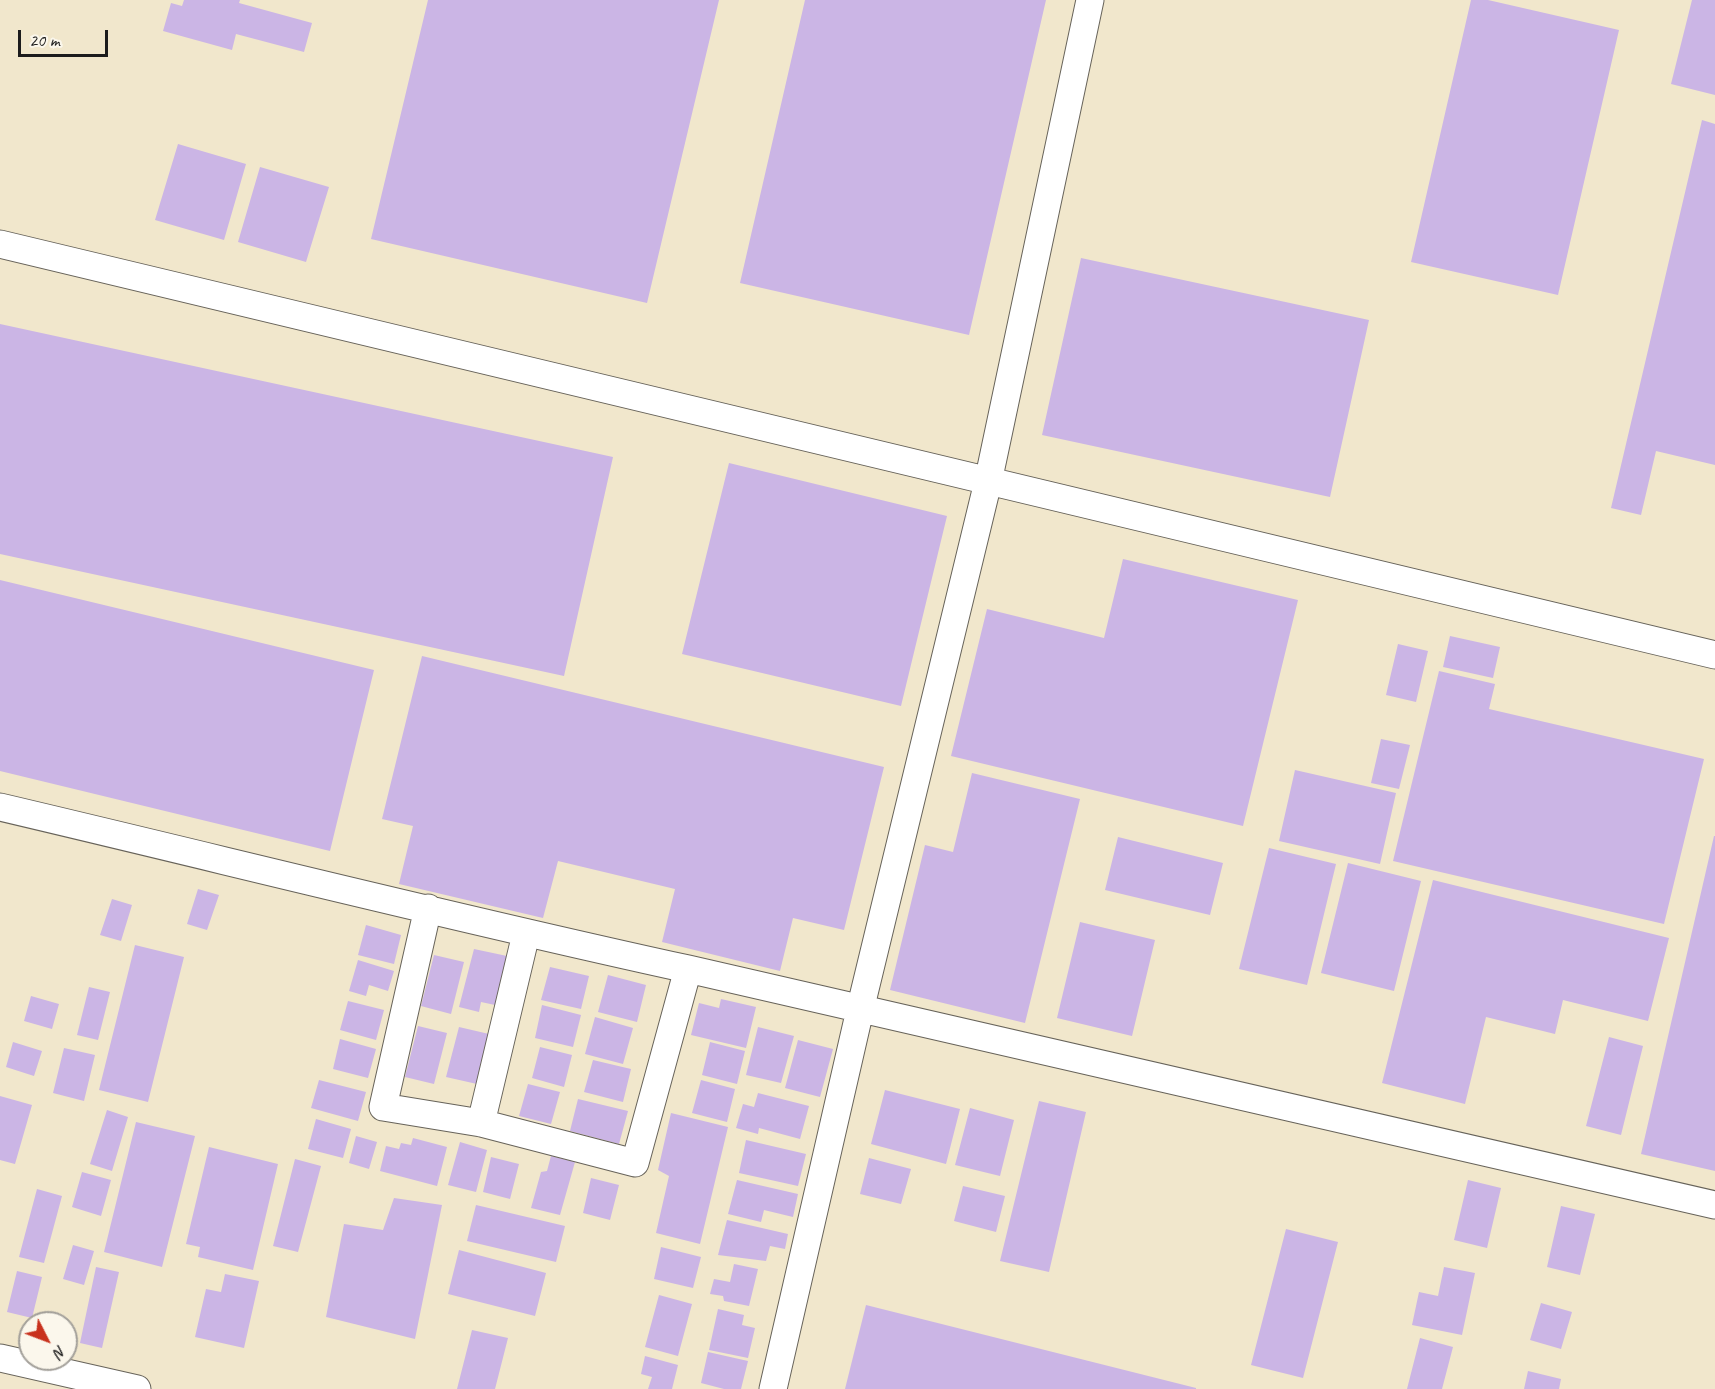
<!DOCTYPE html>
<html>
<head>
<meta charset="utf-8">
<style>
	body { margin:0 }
	#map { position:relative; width:1715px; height:1389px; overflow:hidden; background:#f1e7cc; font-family:Caveat,sans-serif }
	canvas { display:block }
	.north { position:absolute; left:18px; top:1311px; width:60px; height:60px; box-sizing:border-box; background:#fbf7ec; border:2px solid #a29f99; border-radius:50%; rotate:132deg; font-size:16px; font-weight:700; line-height:24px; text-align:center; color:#1c1c1c }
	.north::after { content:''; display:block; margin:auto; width:21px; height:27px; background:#c8321e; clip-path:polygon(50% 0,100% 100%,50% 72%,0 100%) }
	.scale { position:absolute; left:18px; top:30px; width:90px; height:27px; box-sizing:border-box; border:3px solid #1c1c1c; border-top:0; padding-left:8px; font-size:18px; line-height:21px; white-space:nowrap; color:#1c1c1c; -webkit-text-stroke:4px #fbf7ec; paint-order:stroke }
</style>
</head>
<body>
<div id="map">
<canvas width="1715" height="1389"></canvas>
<div class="north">N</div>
<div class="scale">20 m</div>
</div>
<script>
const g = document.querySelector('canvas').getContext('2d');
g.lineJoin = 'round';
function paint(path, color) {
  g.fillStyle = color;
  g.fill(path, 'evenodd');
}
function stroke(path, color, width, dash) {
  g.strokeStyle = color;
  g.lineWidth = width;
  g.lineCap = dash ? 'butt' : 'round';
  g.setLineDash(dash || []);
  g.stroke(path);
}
const building = new Path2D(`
	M184 0H240L239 3 312 23 304 52 236 34 232 50 163 31 171 3 182 6Z
	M428 0H719L647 303 371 239Z
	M805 0H1046L969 335 740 283Z
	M1471 0H1488L1619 30 1558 295 1411 262Z
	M1692 0H1715V95L1671 84Z
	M1702 120 1715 124V465L1656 451 1641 515 1611 508Z
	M178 144 246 164 224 240 155 220Z
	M260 167 329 187 306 262 238 242Z
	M1081 258 1369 320 1330 497 1042 435Z
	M0 324 613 457 564 676 0 554Z
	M729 463 947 516 901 706 682 654Z
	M1123 559 1298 600 1243 826 951 756 987 609 1104 638Z
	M0 580 374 670 330 851 0 771Z
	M1450 636 1500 647 1493 678 1443 667Z
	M1398 644 1428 651 1416 702 1386 695Z
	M422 656 884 767 844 930 793 918 780 971 662 942 675 889 558 861 543 918 399 884 413 826 382 819Z
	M1439 671 1495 684 1489 709 1704 759 1664 924 1393 861Z
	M1381 739 1410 745 1399 789 1371 783Z
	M1295 770 1396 793 1380 864 1279 841Z
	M972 773 1080 799 1025 1023 890 990 925 845 953 852Z
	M1714 836H1715V1171L1641 1154Z
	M1118 837 1223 863 1210 915 1105 890Z
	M1269 848 1336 864 1307 985 1239 969Z
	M1348 863 1421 881 1394 991 1321 973Z
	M1433 880 1669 938 1648 1021 1563 1000 1555 1034 1486 1017 1465 1104 1382 1083Z
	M198 889 219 895 207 930 187 924Z
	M112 899 132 905 121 941 100 935Z
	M1080 922 1155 940 1132 1036 1057 1018Z
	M366 925 401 935 394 964 358 955Z
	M135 945 184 957 148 1102 99 1090Z
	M474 949 507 956 495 1005 481 1002 479 1012 459 1007Z
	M434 955 464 962 451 1014 421 1006Z
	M358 960 394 971 388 991 369 985 366 996 349 991Z
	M550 967 589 976 581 1009 541 1000Z
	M608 975 646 985 637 1022 598 1012Z
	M89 987 110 992 98 1040 77 1035Z
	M31 996 59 1004 52 1029 24 1021Z
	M721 999 756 1007 746 1048 691 1035 699 1003 719 1008Z
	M348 1001 384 1010 376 1040 340 1030Z
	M542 1005 581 1015 573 1047 535 1038Z
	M595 1017 633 1028 623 1064 585 1054Z
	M418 1026 447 1033 434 1084 405 1077Z
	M459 1027 489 1034 477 1084 446 1077Z
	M758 1027 794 1036 781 1083 746 1075Z
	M1609 1037 1643 1046 1621 1135 1586 1126Z
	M340 1039 376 1049 368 1078 333 1069Z
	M798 1040 833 1049 820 1097 785 1088Z
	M13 1042 42 1051 34 1076 6 1067Z
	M710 1042 745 1051 737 1084 702 1075Z
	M540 1047 572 1055 564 1087 532 1078Z
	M64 1048 95 1055 84 1101 53 1093Z
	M593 1060 631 1069 623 1102 584 1092Z
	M319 1080 366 1092 358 1121 311 1108Z
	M701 1080 735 1089 727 1122 692 1113Z
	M528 1084 560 1092 551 1124 519 1116Z
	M885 1090 960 1109 946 1164 871 1144Z
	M758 1093 809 1106 800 1139 759 1128 758 1134 736 1128 743 1104 754 1107Z
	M0 1096 32 1105 15 1164 0 1160Z
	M578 1099 628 1111 619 1144 570 1131Z
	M1039 1101 1086 1112 1049 1272 1000 1261Z
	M970 1108 1014 1120 1000 1176 955 1165Z
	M107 1110 128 1117 112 1171 90 1164Z
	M671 1113 728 1127 700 1244 656 1233 669 1176 658 1170Z
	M316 1119 351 1129 343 1158 308 1149Z
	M136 1122 195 1136 162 1267 104 1252Z
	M356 1136 377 1142 369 1169 349 1163Z
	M413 1138 447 1147 437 1186 380 1171 386 1146 399 1149 401 1143 411 1145Z
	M746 1140 806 1154 798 1186 739 1173Z
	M460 1142 487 1150 476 1192 448 1185Z
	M209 1147 278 1164 253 1270 198 1257 200 1247 186 1244Z
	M551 1156 575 1162 560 1215 531 1208 541 1172 547 1171Z
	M491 1157 519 1164 510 1199 483 1192Z
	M869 1158 911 1169 901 1204 860 1194Z
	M295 1159 321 1166 298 1252 273 1246Z
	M82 1172 111 1180 101 1216 72 1207Z
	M591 1178 619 1185 610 1220 583 1213Z
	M737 1180 798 1194 793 1217 764 1210 761 1222 728 1214Z
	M1468 1180 1501 1188 1487 1248 1454 1240Z
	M963 1186 1005 1196 996 1232 954 1221Z
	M37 1189 62 1196 44 1263 19 1257Z
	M394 1198 442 1205 415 1339 326 1317 344 1224 383 1230Z
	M476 1205 565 1226 556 1262 467 1241Z
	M1561 1206 1595 1214 1580 1275 1547 1267Z
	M727 1220 788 1234 785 1249 770 1246 766 1261 718 1255Z
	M1286 1229 1338 1242 1303 1378 1251 1365Z
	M73 1245 94 1251 84 1285 63 1279Z
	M661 1247 701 1257 693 1288 654 1279Z
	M459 1250 546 1273 535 1316 448 1294Z
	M734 1264 758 1269 749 1306 724 1301 723 1296 710 1294 714 1279 730 1282Z
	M96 1267 119 1272 102 1348 80 1343Z
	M1444 1267 1475 1273 1462 1335 1412 1325 1419 1292 1438 1296Z
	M17 1271 42 1277 32 1318 7 1312Z
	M225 1274 259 1281 244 1348 195 1337 206 1289 221 1292Z
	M659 1295 692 1304 678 1356 645 1347Z
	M1541 1303 1572 1312 1561 1349 1530 1340Z
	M866 1305 1196 1388V1389H845Z
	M718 1309 744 1315 742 1325 755 1328 748 1358 709 1350Z
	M472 1330 508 1338 495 1389H457Z
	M1420 1338 1453 1347 1442 1389H1407Z
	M708 1352 748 1361 741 1389H724L701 1383Z
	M645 1356 678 1365 672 1389H648L652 1377 641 1374Z
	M1528 1371 1561 1379 1559 1389H1524Z`);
const street = new Path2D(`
	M0 244 1715 655
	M0 807C229 861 458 919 688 969L1715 1205
	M428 908 383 1107 481 1123 635 1163 688 969
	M481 1123 526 934
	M0 1358 137 1389
	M773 1389 860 1010 988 482 1090 0`);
paint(building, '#cbb5e5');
stroke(street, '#67635a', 29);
stroke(street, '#fff', 27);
</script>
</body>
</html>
